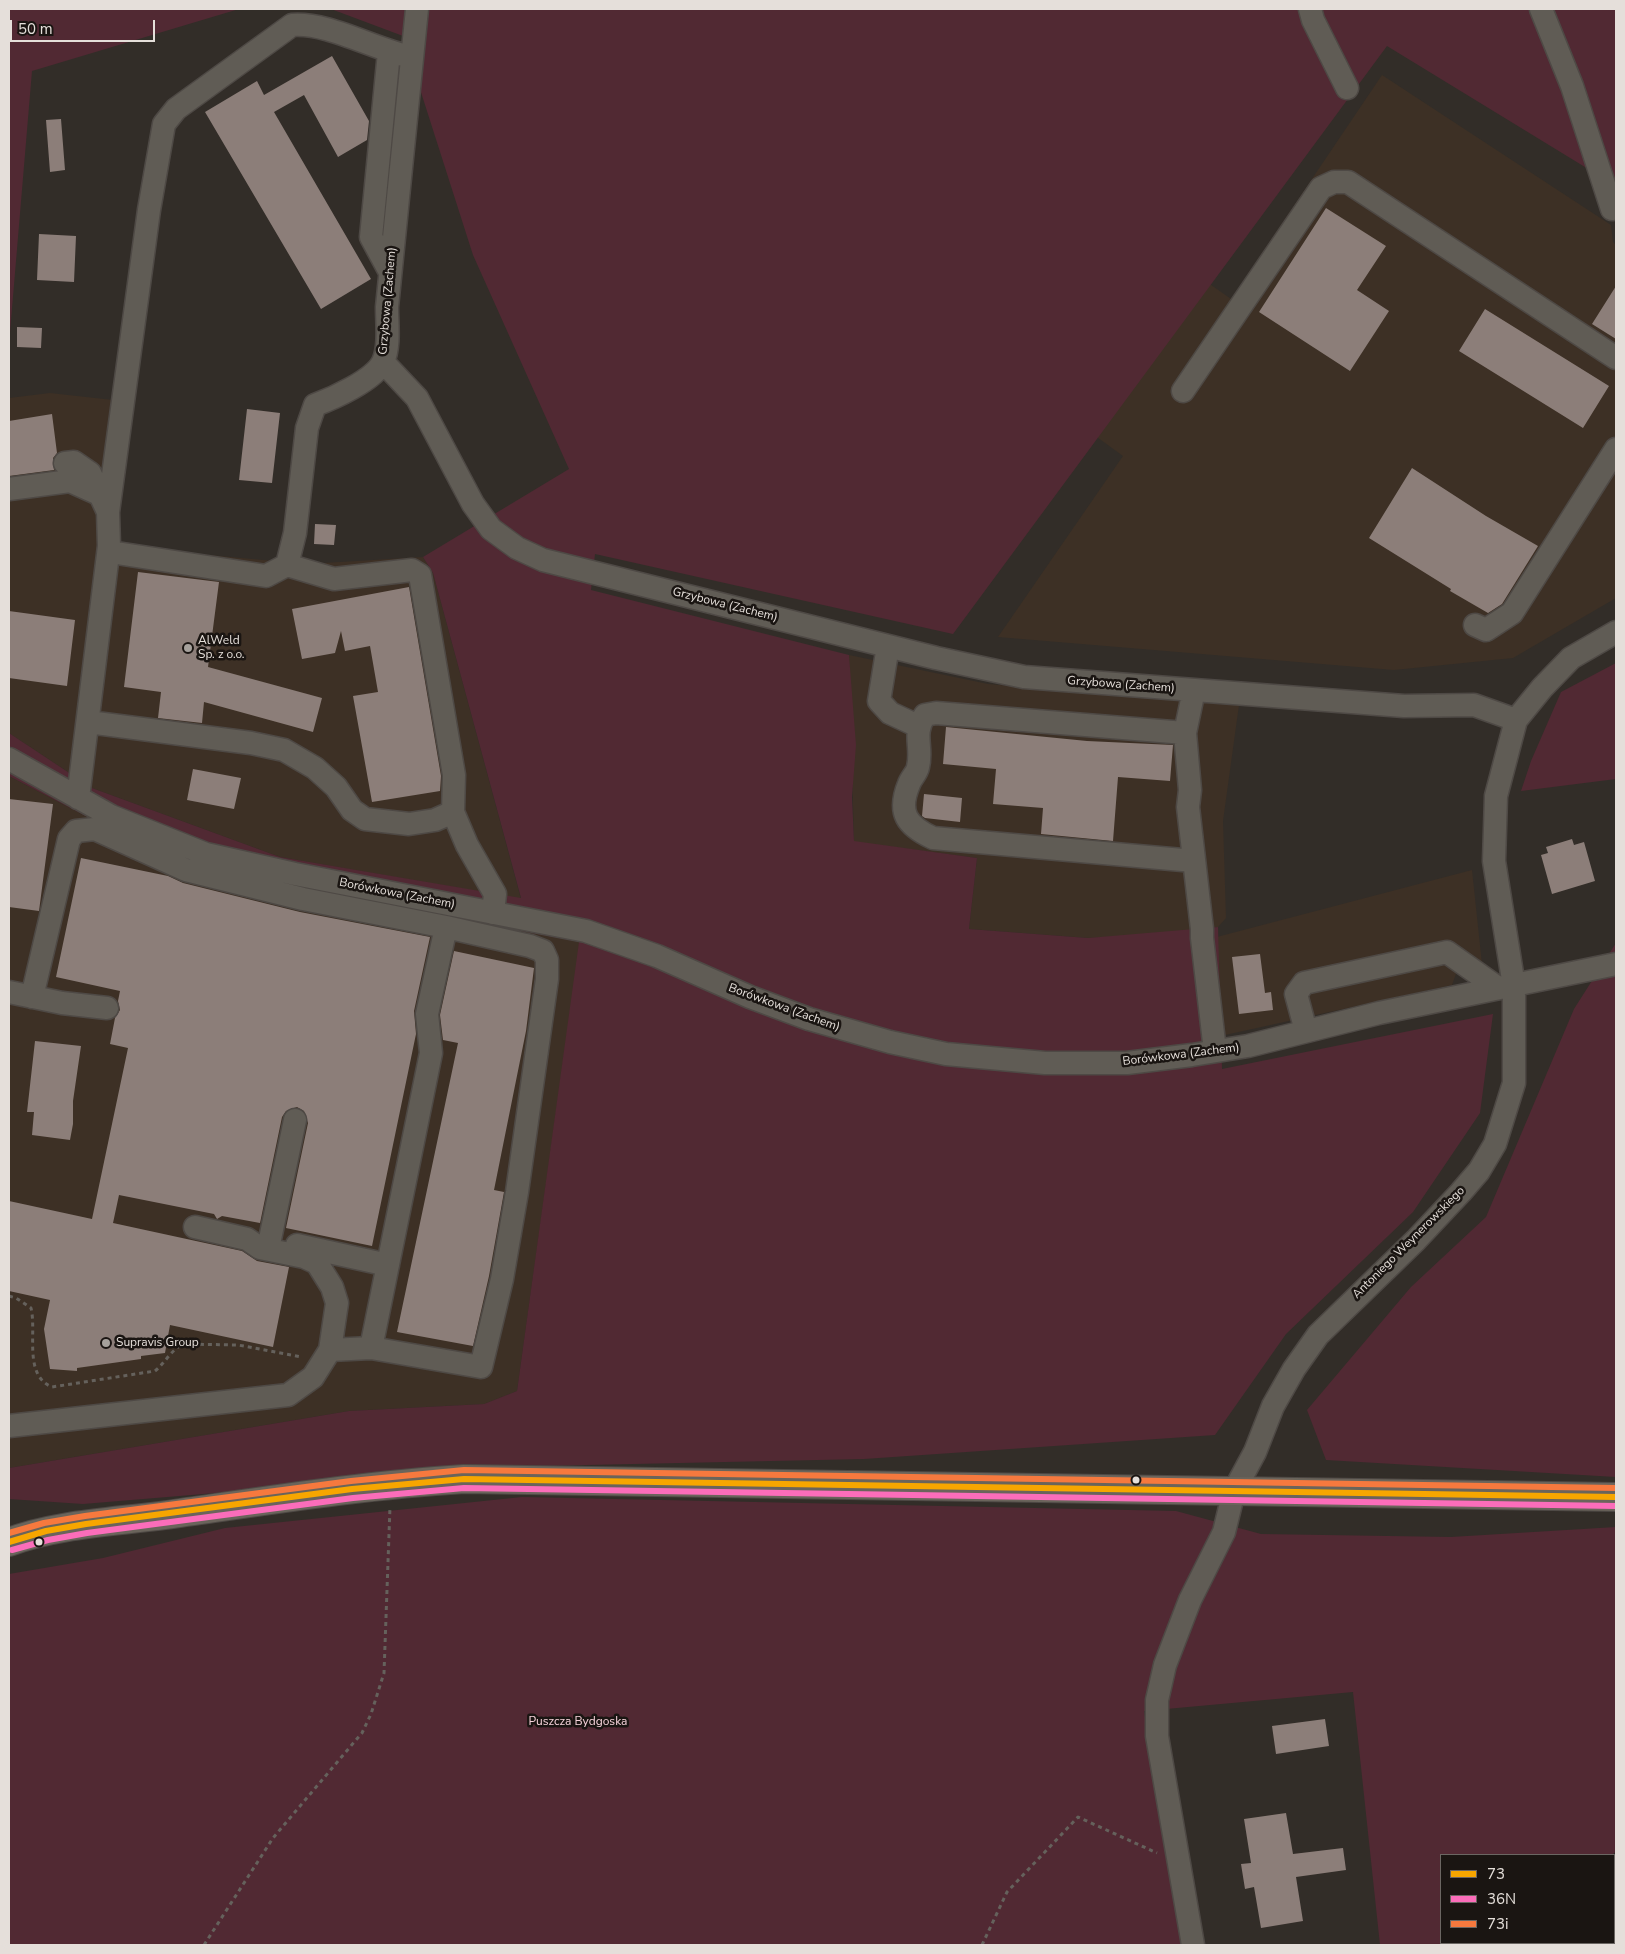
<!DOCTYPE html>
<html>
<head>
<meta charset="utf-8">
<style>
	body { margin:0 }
	#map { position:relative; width:1625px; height:1954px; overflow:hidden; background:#322d28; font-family:"Nunito Sans",sans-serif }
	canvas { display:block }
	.frame { position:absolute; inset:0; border:10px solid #e5dfda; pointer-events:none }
	.legend { position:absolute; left:1440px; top:1854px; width:175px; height:90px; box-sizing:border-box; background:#1a1512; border:1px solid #6b6662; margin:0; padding:6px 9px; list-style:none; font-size:15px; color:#e5dfda }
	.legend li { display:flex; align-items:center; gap:10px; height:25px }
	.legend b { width:25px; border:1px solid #6b6662 }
	.scale { position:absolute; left:10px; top:20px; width:145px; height:22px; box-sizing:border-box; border:2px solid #e5dfda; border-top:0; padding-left:6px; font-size:15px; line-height:18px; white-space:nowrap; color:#e5dfda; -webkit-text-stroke:4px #1a1512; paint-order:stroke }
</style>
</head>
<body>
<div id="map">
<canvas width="1625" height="1954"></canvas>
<div class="frame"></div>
<ul class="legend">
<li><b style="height:6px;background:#f7a600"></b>73</li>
<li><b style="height:6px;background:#fb6dba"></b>36N</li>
<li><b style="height:6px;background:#f6793e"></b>73i</li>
</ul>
<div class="scale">50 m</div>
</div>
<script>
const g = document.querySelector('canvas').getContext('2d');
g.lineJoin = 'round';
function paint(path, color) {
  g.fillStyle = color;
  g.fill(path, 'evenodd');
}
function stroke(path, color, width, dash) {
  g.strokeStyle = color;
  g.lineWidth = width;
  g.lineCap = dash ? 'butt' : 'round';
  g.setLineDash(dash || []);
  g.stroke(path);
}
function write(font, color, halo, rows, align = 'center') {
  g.font = font + ' "Nunito Sans",sans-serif';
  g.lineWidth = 5;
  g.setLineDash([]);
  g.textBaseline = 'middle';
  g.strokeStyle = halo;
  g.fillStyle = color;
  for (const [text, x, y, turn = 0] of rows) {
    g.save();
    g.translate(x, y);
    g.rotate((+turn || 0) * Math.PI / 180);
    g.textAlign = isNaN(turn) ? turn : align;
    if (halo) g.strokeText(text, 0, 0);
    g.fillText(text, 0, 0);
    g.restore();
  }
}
const built = new Path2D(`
	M1382 75 1611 225 1613 242 1616 245V598L1513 658 1394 670 998 637 1123 456 1046 400 1156 246 1231 299Z
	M50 393 113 400 110 546 307 564 423 557 433 573 521 899 280 857 92 788 9 733V398Z
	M849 655 988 684 1239 705 1223 821 1226 918 1218 927 1141 936 1088 938 969 929 977 858 854 842Z
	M9 776 122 835 280 885 580 942 517 1391 484 1404 349 1411 9 1468Z
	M1472 870 1482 964 1457 971 1452 985 1225 1035 1213 938Z`);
const green = new Path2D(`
	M9 9H239L32 71 9 344Z
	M331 9H1616V186L1387 46 953 634 595 554 591 590 849 655 856 745 852 797 854 841 977 858 969 929 1088 938 1218 927 1222 1069 1493 1014 1480 1113 1413 1212 1286 1334 1215 1435 864 1459 541 1466 83 1504 9 1499V1468L349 1411 484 1404 517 1391 579 942 280 885 122 835 9 776V733L92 788 280 857 521 898 433 573 423 557 569 469 473 255 403 36Z
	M1616 663V779L1521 791 1531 761 1561 692Z
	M1616 943V1477L1326 1460 1307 1410 1411 1287 1486 1217 1574 1009Z
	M522 1497 1176 1511 1261 1534 1451 1537 1616 1527V1852L1611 1855H1441V1943H1462L1458 1945H1380L1353 1692 1144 1711 1182 1945H9V1574L103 1558 225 1528Z`);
const building = new Path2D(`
	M332 56 369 121 367 140 338 157 304 95 274 112 371 279 321 309 205 112 257 81 264 95Z
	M61 119 65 170 50 172 46 120Z
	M1326 208 1386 246 1357 290 1389 311 1350 371 1259 312Z
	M39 234 76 236 74 282 37 280Z
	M1616 286V339L1592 324Z
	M1485 309 1609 386 1583 428 1459 351Z
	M17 327 42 328 41 348 17 347Z
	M247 409 280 413 272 483 239 480Z
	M52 414 57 453 53 458 54 470 9 476V421Z
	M1412 468 1486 516 1538 546 1502 604 1488 613 1450 591 1451 589 1369 538Z
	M315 524 336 525 334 545 314 544Z
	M138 572 219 582 208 667 322 698 313 732 204 702 202 723 158 718 161 692 124 687Z
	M409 587 441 776 440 791 372 802 353 696 378 692 370 646 345 651 341 631 335 653 302 659 292 609Z
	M9 611 75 620 67 686 9 678Z
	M946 727 1087 741 1173 745 1170 781 1118 777 1113 841 1041 834 1043 808 993 804 996 769 943 764Z
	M193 769 241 778 234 809 187 800Z
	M924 794 962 798 960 822 925 818 922 816Z
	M9 799 53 804 39 911 9 907Z
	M1572 839 1574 845 1584 842 1595 881 1552 894 1541 855 1548 853 1546 847Z
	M81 858 168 876 183 883 300 912 430 937 414 1011 416 1034 372 1246 286 1228 308 1123 304 1111 297 1107 286 1111 282 1117 260 1223 222 1216 217 1219 214 1214 119 1195 113 1223 242 1251 257 1261 289 1267 273 1347 170 1325 165 1353 141 1356V1359L77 1368V1371L50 1369 44 1329 50 1300 9 1291V1201L92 1219 128 1048 110 1044 115 1018 120 1010 118 1001 120 991 56 977Z
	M454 951 534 968 526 1031 494 1190 504 1192 489 1276 473 1346 397 1332 458 1043 443 1040 440 1015Z
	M1260 954 1265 993 1271 992 1273 1010 1239 1014 1232 957Z
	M35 1041 81 1046 73 1101V1124L70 1140 32 1135 34 1112H27Z
	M1325 1719 1329 1746 1276 1754 1272 1726Z
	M1286 1813 1293 1854 1343 1848 1346 1870 1296 1877 1303 1921 1261 1928 1254 1887 1245 1889 1241 1864 1251 1863 1244 1819Z`);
const path = new Path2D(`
	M9 1296 16 1298 31 1308C37 1333 23 1375 52 1387L155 1371C165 1363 171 1350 183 1344L238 1345 302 1357
	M204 1945 273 1838 350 1747 362 1733 371 1714 384 1673 390 1507
	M982 1945 1007 1892 1078 1817 1157 1853`);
const minor = new Path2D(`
	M1310 9 1313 20 1347 88
	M1541 9 1572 86 1612 209
	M389 52 371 237 390 272
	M383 362 417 398 473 504 491 529 517 548 543 560 936 658 1024 677 1404 706 1474 705 1516 720
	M1183 391 1321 188 1334 182H1348L1616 358
	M65 463 74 462 90 473 108 512 109 546 78 798
	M9 489 70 481 99 494
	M108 512 149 210 164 124 176 109 292 25C328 22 373 49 411 57
	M110 552 266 576 287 565 295 533 307 428 315 405C334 398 374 380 383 362 390 346 387 324 387 307L417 9
	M287 565 334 579 412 570 420 575 454 775 453 812 467 845 495 894 493 913
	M1475 625 1486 630 1512 613 1616 449
	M888 646 879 701 890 713 918 726
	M88 722 251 743 284 750 315 768 336 787 352 810 365 819 409 824 435 820 453 812
	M1185 733 1194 690
	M9 759 111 816 206 854 295 874 586 931 657 956 750 997 809 1019 890 1042 946 1054 1045 1063H1127L1192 1055 1248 1046 1379 1013 1616 964
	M1194 861 933 838C907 826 897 813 909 784 911 778 917 773 918 767 923 747 912 734 925 715L936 713 1185 733 1190 790 1188 807 1202 929V938L1215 1051
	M9 992 62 1003 107 1008
	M32 997 69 839 76 831 95 829 186 870 303 899 446 927
	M1306 1031 1296 994 1304 983 1447 952 1498 988
	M195 1227 247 1239 260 1248 304 1257 317 1263 332 1287 337 1303 330 1350
	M270 1239 295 1120
	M297 1245 388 1265
	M9 1426 288 1395 313 1377 330 1350 371 1348 481 1367 502 1279 517 1192 547 979V960L543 951 530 946 446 927 427 1014 431 1053 371 1348
	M1614 1934 1616 1932
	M1193 1945 1157 1736V1700L1165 1665 1190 1600 1224 1532 1234 1491 1255 1452 1273 1406 1294 1369 1318 1335 1416 1240 1461 1192 1479 1171 1495 1144 1514 1083V986L1494 861 1496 796 1516 720 1542 688 1571 658 1616 632
	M1591 1945 1596 1943`);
const major = new Path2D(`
	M9 1542C56 1524 115 1522 166 1515 265 1501 364 1485 464 1479L1616 1497`);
const bus1 = new Path2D(`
	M9 1542 46 1531 86 1524 352 1489 464 1479 1616 1497`);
const bus2 = new Path2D(`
	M12 1550 48 1540 87 1533 353 1498 464 1488 1616 1506`);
const bus3 = new Path2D(`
	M9 1533 44 1523 85 1516 351 1481 464 1470 1616 1488`);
const markers = [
	[188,648,5,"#a6a19c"],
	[106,1343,5,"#a6a19c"],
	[1136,1480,4.5,"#e5dfda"],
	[39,1542,4.5,"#e5dfda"]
];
const streetNames = [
	["Grzybowa (Zachem)",388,301,-85],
	["Grzybowa (Zachem)",725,605,14],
	["Grzybowa (Zachem)",1121,685,4],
	["Borówkowa (Zachem)",397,894,11],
	["Borówkowa (Zachem)",784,1008,20],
	["Borówkowa (Zachem)",1181,1055,-7],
	["Antoniego Weynerowskiego",1409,1243,-45]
];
const poiNames = [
	["AlWeld",198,641],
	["Sp. z o.o.",198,655],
	["Supravis Group",116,1343]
];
const parkNames = [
	["Puszcza Bydgoska",578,1722]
];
paint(built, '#3d3025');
paint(green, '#512933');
paint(building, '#8c7e79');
stroke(minor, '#4e4945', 25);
stroke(major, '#4e4945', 30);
stroke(path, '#65615c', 3, [4, 4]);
stroke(minor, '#605c55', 22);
stroke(major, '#6a645b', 28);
stroke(bus1, '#f7a600', 6);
stroke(bus2, '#fb6dba', 6);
stroke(bus3, '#f6793e', 6);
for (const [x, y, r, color] of markers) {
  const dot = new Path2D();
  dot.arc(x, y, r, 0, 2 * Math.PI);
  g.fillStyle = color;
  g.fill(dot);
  stroke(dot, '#1a1512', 2);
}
write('12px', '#e5dfda', '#1a1512', streetNames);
write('12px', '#e5dfda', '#1a1512', poiNames, 'left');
write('12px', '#f7d3db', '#1a1512', parkNames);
</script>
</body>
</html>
